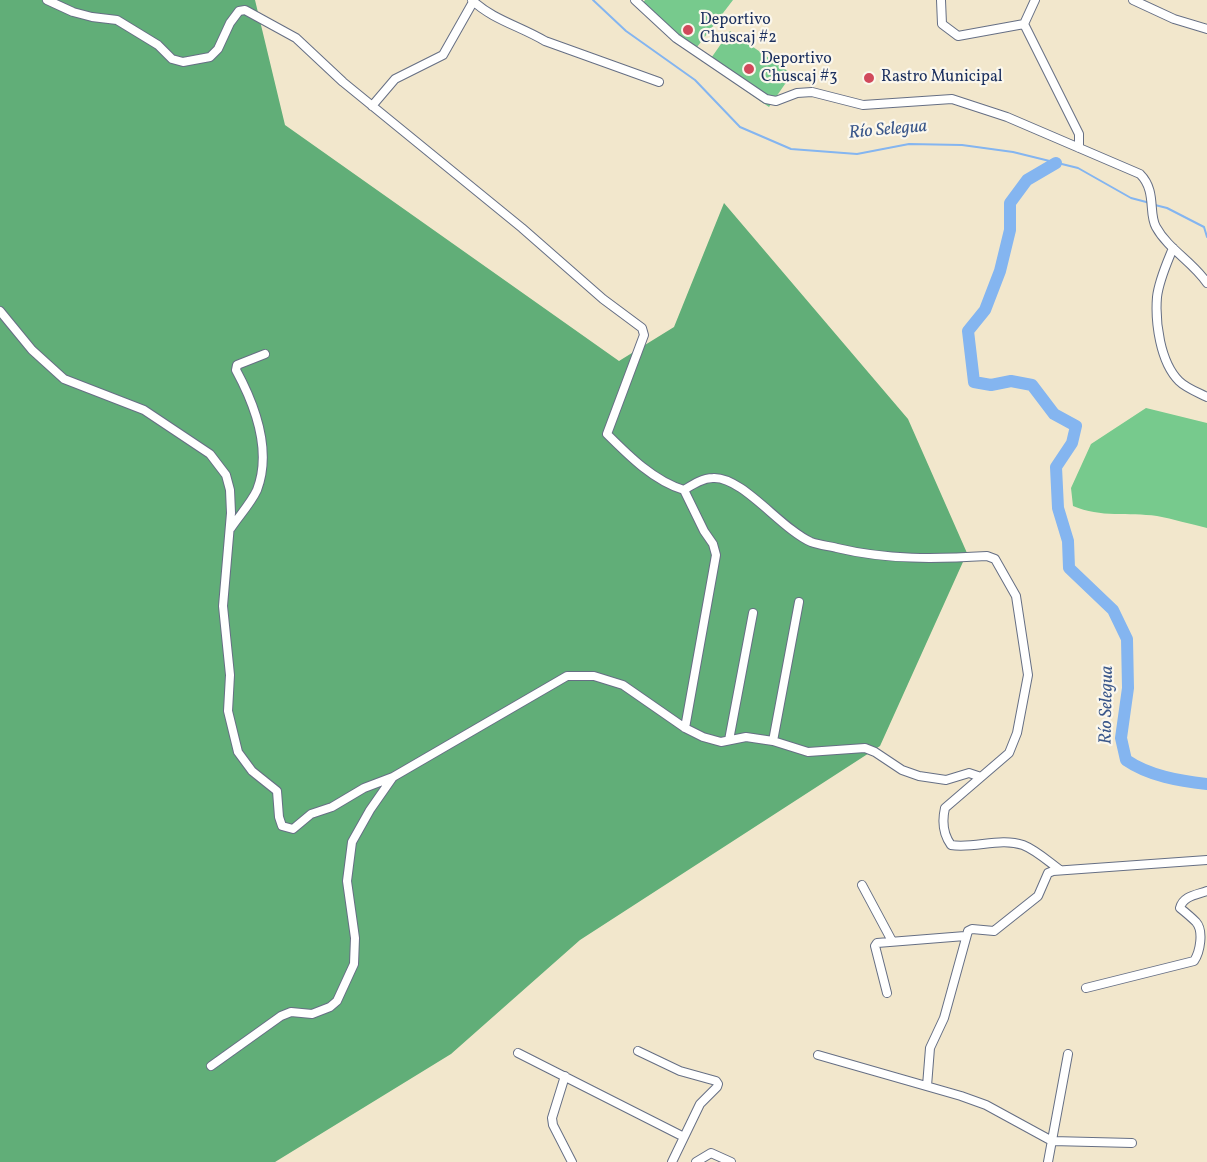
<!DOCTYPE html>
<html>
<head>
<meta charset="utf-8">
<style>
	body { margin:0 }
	canvas { display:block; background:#f2e7cc }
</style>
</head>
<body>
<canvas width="1207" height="1162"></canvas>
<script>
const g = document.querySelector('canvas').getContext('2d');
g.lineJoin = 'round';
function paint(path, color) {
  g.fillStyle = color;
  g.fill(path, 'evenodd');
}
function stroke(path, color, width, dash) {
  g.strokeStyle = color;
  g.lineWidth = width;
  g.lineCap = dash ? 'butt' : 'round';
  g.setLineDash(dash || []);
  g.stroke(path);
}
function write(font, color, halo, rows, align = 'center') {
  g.font = font + ' Vollkorn,serif';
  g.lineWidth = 4.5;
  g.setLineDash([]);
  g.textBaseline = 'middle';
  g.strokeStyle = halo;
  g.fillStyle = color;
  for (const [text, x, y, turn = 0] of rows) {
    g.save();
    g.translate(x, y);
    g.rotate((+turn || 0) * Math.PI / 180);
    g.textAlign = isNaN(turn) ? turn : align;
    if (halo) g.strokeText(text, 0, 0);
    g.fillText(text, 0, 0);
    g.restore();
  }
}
const green = new Path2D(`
	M645 0H733L694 51 638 9Z
	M730 31 792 74 769 107 707 64Z
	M1146 408 1207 423V528C1190 524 1173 519 1157 516 1128 512 1101 518 1073 506L1071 488 1091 444Z`);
const forest = new Path2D(`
	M0 0H255L285 125 619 361 674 327 724 203 908 419 967 553 880 746 580 940 451 1054 275 1162H0Z`);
const stream = new Path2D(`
	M593 0 626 31 695 80 740 127 791 149 857 154 909 144 962 145 1013 152 1078 168 1131 198 1150 203
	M1155 205 1167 208 1204 227 1207 237`);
const river = new Path2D(`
	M1056 163 1027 180 1010 203V230L1000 271 985 310 968 331 974 382 991 385 1011 381 1032 385 1054 414 1076 426 1072 443 1056 467 1058 508 1068 541 1069 568 1113 610 1127 639 1128 688 1121 738 1126 760C1149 776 1180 781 1207 784`);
const minor = new Path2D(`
	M47 0 73 12 92 17 117 20 158 45 172 59 183 62 210 57 218 49 230 23 239 11 245 10 296 38 343 82 522 228 603 299 642 328 644 335 607 434C629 456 654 481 684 490 692 485 702 478 713 478 742 476 781 529 811 542 819 545 829 546 837 548 887 560 936 559 987 556L995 559 1016 596 1028 675 1017 733 1009 753 945 808C942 821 943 834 951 845 974 849 1000 837 1023 845 1036 850 1049 862 1060 870
	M472 0C493 20 520 26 545 41L659 82
	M635 0 676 38 766 99 776 101 797 93 812 92 863 105 952 99 1007 117 1140 174C1157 191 1148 213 1156 227 1168 249 1193 262 1207 283
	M941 0 942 24 958 36 1024 24
	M1035 0 1024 24 1079 134V148
	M1133 0 1174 19 1207 29
	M372 106 395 79 443 55 473 2
	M1173 248C1167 263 1159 280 1157 297 1155 322 1160 362 1179 381 1186 388 1197 392 1207 397
	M0 311 32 350 64 379 144 410 210 454 226 475 230 490 231 513 223 606 230 675 228 711 238 752 252 771 277 791 279 817 282 826 293 829 311 814 332 807 364 788 393 777
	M684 490 704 531 713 544 716 555 685 728
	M231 528C239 516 251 503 257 490 272 451 255 405 236 370L237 365 265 354
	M729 740 753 613
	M773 741 799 602
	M862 885 892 941
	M1086 988 1194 961C1200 952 1204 931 1196 922 1191 917 1185 912 1180 908 1183 896 1196 895 1207 891
	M887 993 875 946 877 943 965 936
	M638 1051 680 1071 716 1081 718 1084 717 1087 700 1104 672 1162
	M518 1053 684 1137
	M818 1055 961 1096 986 1105 1052 1141 1132 1143
	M211 1066 281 1016 291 1012 312 1014 330 1007 337 1001 354 964 355 938 347 881 352 842 370 810 393 777 567 676H594L623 685 685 728 703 737 721 742 746 737 773 741 808 752 865 748 875 752 902 770 919 776 946 780 969 773 981 777
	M565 1076 552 1118 553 1125 572 1162
	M927 1086 930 1048 944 1018 968 931 972 929 994 931 1038 896 1048 873 1053 871 1207 860
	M696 1162 711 1153 731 1162
	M1048 1162 1068 1054`);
const markers = [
	[688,30,6,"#d1495b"],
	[749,69,6,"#d1495b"],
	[869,78,6,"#d1495b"]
];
const poiNames = [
	["Deportivo",700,21],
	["Chuscaj #2",700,39],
	["Deportivo",761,60],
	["Chuscaj #3",761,78],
	["Rastro Municipal",881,78]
];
const waterNames = [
	["Río Selegua",888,131,-5],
	["Río Selegua",1108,705,-89]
];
paint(green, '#77ca8d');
paint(forest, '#61ae78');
stroke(stream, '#84b5f0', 2);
stroke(river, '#84b5f0', 12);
stroke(minor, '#666f84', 10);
stroke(minor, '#fff', 8);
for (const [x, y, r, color] of markers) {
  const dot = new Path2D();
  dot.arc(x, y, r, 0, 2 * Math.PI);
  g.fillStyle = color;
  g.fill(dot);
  stroke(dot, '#fbf7ec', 2);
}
write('16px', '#1b2f5e', '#fbf7ec', poiNames, 'left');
write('italic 18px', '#3a578a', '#fbf7ec', waterNames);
</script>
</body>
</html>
